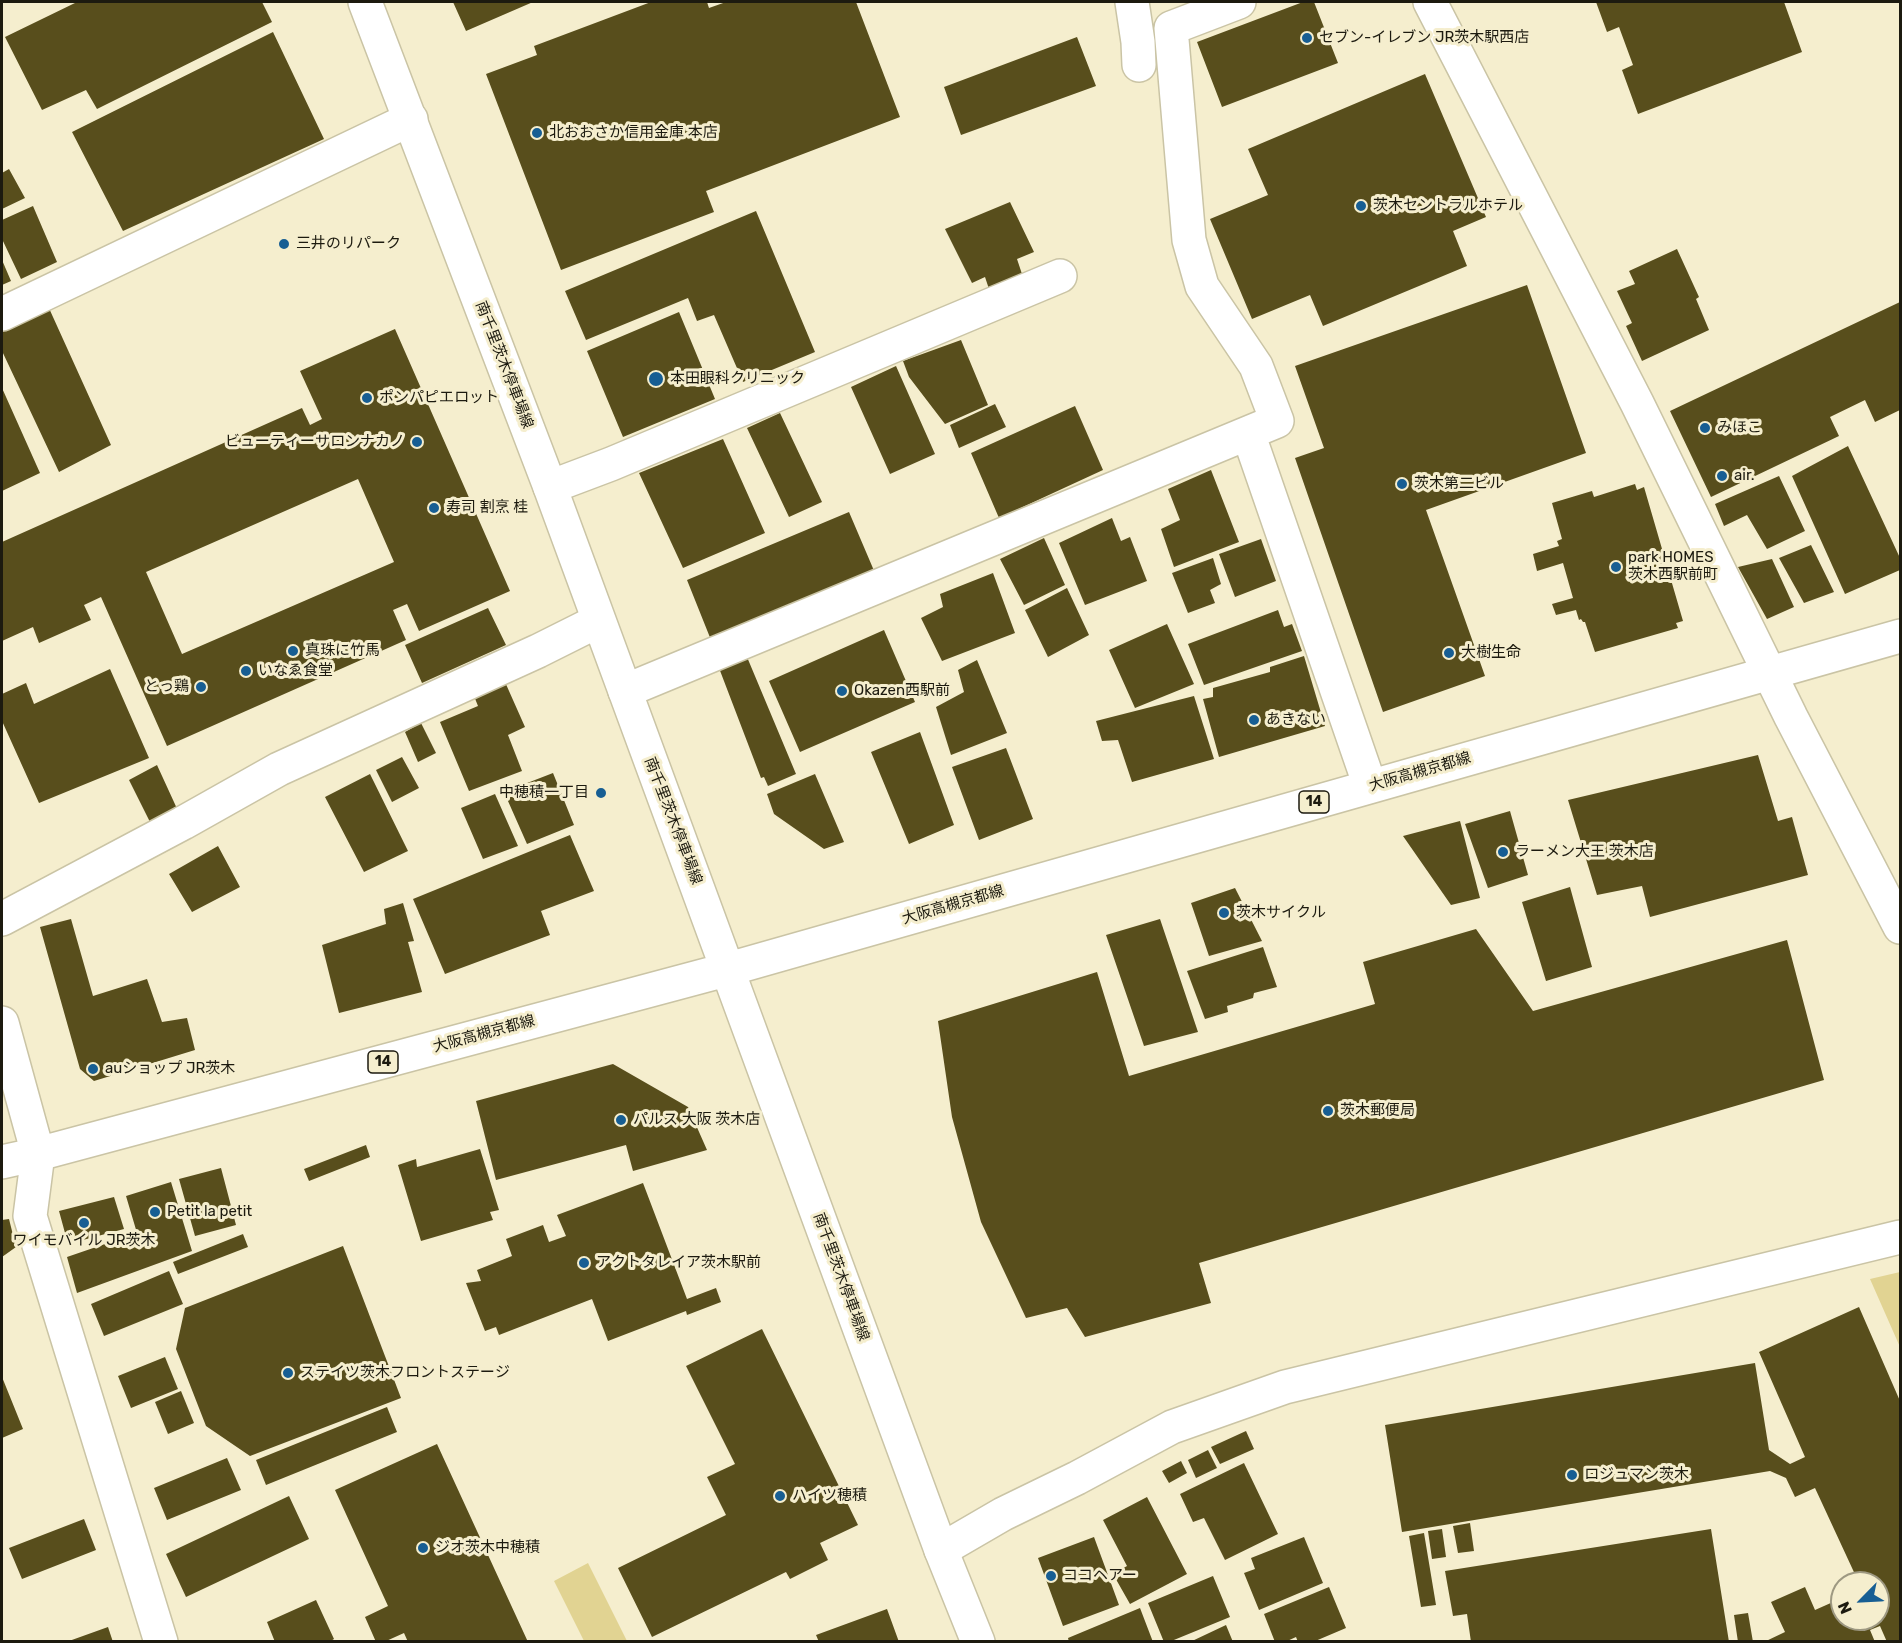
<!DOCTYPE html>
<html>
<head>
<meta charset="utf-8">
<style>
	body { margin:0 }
	#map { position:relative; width:1902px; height:1643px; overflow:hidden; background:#f5eece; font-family:Rubik,sans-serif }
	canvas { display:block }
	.frame { position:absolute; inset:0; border:3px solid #1c1a0f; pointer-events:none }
	.north { position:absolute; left:1830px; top:1571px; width:60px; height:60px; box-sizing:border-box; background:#f5eece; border:2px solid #9e9982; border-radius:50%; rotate:246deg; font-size:16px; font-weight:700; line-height:24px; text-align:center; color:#1c1a0f }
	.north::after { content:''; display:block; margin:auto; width:21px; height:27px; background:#175e93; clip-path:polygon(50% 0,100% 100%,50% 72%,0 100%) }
</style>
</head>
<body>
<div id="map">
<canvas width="1902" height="1643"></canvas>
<div class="frame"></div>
<div class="north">N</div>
</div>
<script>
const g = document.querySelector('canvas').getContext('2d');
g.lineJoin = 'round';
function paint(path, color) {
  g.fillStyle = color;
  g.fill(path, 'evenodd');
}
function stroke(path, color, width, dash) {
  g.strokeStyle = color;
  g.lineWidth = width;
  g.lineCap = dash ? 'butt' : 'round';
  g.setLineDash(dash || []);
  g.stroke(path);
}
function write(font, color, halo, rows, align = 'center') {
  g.font = font + ' Rubik,"Noto Sans JP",sans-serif';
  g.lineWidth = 6;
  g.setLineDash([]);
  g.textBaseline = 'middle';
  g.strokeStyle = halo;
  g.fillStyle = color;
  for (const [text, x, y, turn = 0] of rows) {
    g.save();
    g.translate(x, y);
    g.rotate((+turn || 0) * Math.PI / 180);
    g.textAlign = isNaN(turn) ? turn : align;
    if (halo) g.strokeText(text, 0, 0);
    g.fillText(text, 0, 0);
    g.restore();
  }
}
const green = new Path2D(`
	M1900 1272V1347L1870 1279Z
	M588 1563 627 1641H584L554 1581Z`);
const building = new Path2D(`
	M77 2H262L272 22 97 109 86 90 42 110 5 37Z
	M453 2H533L466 31Z
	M651 2H707L709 8 726 2H856L900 117 706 191 714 212 561 270 486 74 537 55 534 46Z
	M1303 2H1314L1338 63 1222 107 1197 42Z
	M1596 2H1784L1802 52 1638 114 1622 70 1633 65 1619 27 1607 32Z
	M273 32 324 139 123 231 72 132Z
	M1077 37 1096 86 961 135 944 87Z
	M1425 74 1486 217 1453 231 1467 266 1323 326 1310 295 1252 319 1210 219 1268 195 1248 149Z
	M9 169 25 198 2 209V173Z
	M1010 202 1034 252 1017 259 1022 274 989 289 985 277 972 283 945 229Z
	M33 206 57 262 21 279 2 239V220Z
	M756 211 815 352 743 382 714 315 697 321 688 298 586 340 565 291Z
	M1677 249 1699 297 1696 299 1709 330 1642 361 1626 326 1632 323 1617 291 1635 284 1629 271Z
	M2 260 11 281 2 285Z
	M1527 285 1586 453 1426 510 1485 676 1383 712 1295 458 1324 448 1295 366Z
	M1900 302V410L1875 422 1865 400 1830 417 1839 436 1711 497 1670 411Z
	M48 306 111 445 59 472 2 351V327Z
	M679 312 715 399 623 437 587 351Z
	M395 329 510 591 419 631 407 604 393 610 406 640 167 746 101 597 84 605 91 620 39 643 33 627 2 641V542L302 408 310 425 322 419 300 371ZM358 479 394 562 182 654 146 572Z
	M961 340 988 405 945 424 909 377 903 361Z
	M896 366 935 454 890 474 851 387Z
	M2 388 40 473 2 491Z
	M995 404 1006 427 959 448 950 425Z
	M1075 406 1103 470 999 518 971 453Z
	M780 413 822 502 789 517 747 428Z
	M723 439 765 533 683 568 639 473Z
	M1848 446 1900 558V570L1845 594 1792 476Z
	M1211 470 1239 542 1174 567 1161 529 1180 520 1168 489Z
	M1779 476 1805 531 1767 549 1747 515 1724 526 1715 504Z
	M1635 484 1637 490 1644 487 1683 621 1676 623 1678 628 1595 652 1585 622H1583L1581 619 1579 620 1576 610 1556 615 1552 604 1573 598 1563 563 1537 571 1533 554 1559 546 1557 541 1562 539 1552 503 1592 491 1594 497Z
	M849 512 875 573 711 640 687 580Z
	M1112 518 1121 541 1130 537 1147 581 1085 605 1059 543Z
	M1044 538 1065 585 1024 605 1000 559Z
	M1261 539 1276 581 1235 597 1219 554Z
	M1811 545 1834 592 1804 603 1779 558Z
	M1213 558 1221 584 1210 590 1215 603 1188 613 1172 573Z
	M1772 559 1794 607 1767 619 1738 567Z
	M993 573 1015 633 942 661 921 618 943 607 940 594Z
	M1067 588 1089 635 1048 657 1025 610Z
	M488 608 506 645 422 683 405 645Z
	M1278 610 1284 627 1292 624 1302 651 1204 685 1188 644Z
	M1167 624 1194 684 1135 708 1109 650Z
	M884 630 915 702 800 752 769 681Z
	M1304 656 1325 726 1219 757 1203 699 1213 697V688L1270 672V667Z
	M747 657 796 774 768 786 764 777 761 778 719 668Z
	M977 660 1007 733 951 755 936 707 964 692 958 670Z
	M110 669 149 758 39 803 2 721V694L26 683 34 704Z
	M505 682 525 727 508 735 522 771 469 791 440 722 478 706 474 696Z
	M1194 696 1214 759 1132 782 1118 740 1102 741 1096 721Z
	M421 723 436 753 418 762 405 732Z
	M920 732 954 825 909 844 871 752Z
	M1006 748 1033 819 979 840 952 767Z
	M1758 755 1778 821 1792 817 1808 875 1650 917 1642 886 1597 895 1568 800Z
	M402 757 419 788 392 802 376 770Z
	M157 765 179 813 152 826 129 780Z
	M553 773 574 825 527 844 504 792Z
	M370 774 408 851 364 872 325 797Z
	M815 774 844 842 824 849 774 814 767 794Z
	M495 794 518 846 483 859 461 808Z
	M1510 811 1528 875 1488 888 1465 824Z
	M1460 821 1480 898 1451 905 1403 836Z
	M570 835 594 891 541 911 550 935 445 974 413 899Z
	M218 846 240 887 192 912 169 874Z
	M1570 887 1592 967 1546 981 1522 902Z
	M1235 888 1262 941 1209 956 1191 903Z
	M403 903 414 941 408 942 422 992 339 1013 322 945 386 924 384 909Z
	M71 919 93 996 147 979 162 1022 187 1018 195 1050 94 1081 80 1069 40 927Z
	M1160 919 1198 1032 1144 1046 1106 935Z
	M1476 929 1533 1011 1787 940 1824 1080 1199 1263 1211 1303 1085 1337 1067 1308 1026 1318 981 1222 952 1117 938 1021 1097 972 1129 1076 1375 1004 1363 962Z
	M1263 947 1277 987 1254 993 1253 998 1227 1006 1228 1012 1205 1019 1187 971Z
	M613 1064 688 1107 707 1150 633 1171 626 1145 496 1180 476 1101Z
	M366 1145 370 1157 309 1181 304 1169Z
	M480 1149 499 1210 490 1212 493 1220 421 1241 398 1165 416 1159 417 1167Z
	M221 1168 236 1225 195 1236 179 1179Z
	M171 1182 192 1251 77 1293 67 1257 137 1233 126 1196Z
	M643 1183 687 1299 716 1288 721 1302 687 1315 686 1311 608 1341 592 1299 499 1335 496 1327 485 1331 466 1283 481 1281 477 1270 512 1256 506 1239 543 1225 549 1242 566 1236 557 1215Z
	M114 1197 124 1229 68 1244 59 1211Z
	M9 1219 16 1247 2 1257V1220Z
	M243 1234 248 1247 178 1274 173 1262Z
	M343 1246 401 1398 250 1456 206 1426 176 1349 185 1308Z
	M169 1271 183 1304 104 1336 91 1304Z
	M1859 1307 1900 1401V1642H1887L1880 1626 1870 1630 1875 1642H1764L1785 1632 1771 1602 1805 1587 1815 1610 1842 1598V1619H1878V1583H1859L1815 1488 1795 1497 1786 1478 1770 1471 1402 1532 1385 1425 1755 1363 1769 1450 1790 1464 1805 1457 1759 1352Z
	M762 1329 858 1525 820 1543 828 1560 790 1579 786 1572 652 1637 618 1568 726 1515 707 1477 735 1464 686 1366Z
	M165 1357 178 1389 131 1408 118 1376Z
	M2 1377 23 1429 2 1438Z
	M181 1391 194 1423 168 1434 155 1402Z
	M387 1407 397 1432 266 1485 256 1460Z
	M1246 1431 1254 1449 1220 1464 1211 1447Z
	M437 1444 528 1642H408L404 1633 384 1642H376L365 1617 388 1606 335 1490Z
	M1208 1450 1217 1468 1196 1478 1188 1460Z
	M227 1458 241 1490 167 1520 154 1488Z
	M1181 1461 1187 1473 1169 1483 1162 1471Z
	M1244 1463 1278 1534 1225 1560 1204 1518 1193 1522 1180 1494Z
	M289 1496 309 1539 186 1597 166 1554Z
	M1147 1497 1187 1574 1130 1604 1113 1574 1127 1566 1103 1520Z
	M84 1519 96 1550 22 1579 9 1548Z
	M1470 1523 1474 1551 1458 1553 1453 1526Z
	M1442 1529 1446 1557 1432 1559 1428 1531Z
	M1711 1529 1729 1642H1471L1467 1614 1453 1616 1445 1571Z
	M1424 1533 1436 1605 1421 1607 1409 1536Z
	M1094 1537 1119 1605 1063 1626 1038 1558Z
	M1304 1537 1323 1583 1259 1610 1244 1573 1255 1569 1251 1558Z
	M1213 1576 1230 1617 1169 1642H1164L1148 1603Z
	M1329 1587 1346 1628 1313 1642H1298L1296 1637 1285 1642H1275L1264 1614Z
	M316 1600 334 1639 329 1642H275L267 1622Z
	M1140 1608 1153 1642H1069L1068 1638Z
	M887 1609 899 1642H819L816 1635Z
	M1748 1613 1753 1642H1738L1734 1615Z
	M1226 1625 1233 1642H1190Z
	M108 1627 113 1642H69V1641Z`);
const minor = new Path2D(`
	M1132 2 1138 42 1139 65
	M1430 2 1637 403 1791 717 1900 927
	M2 314 411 119
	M1248 433 1370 786
	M550 487 611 464 1060 276
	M625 691 1277 421 1256 366 1202 286 1189 240 1171 28 1239 2
	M2 919 183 823 279 769 538 651 598 621
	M38 1154 30 1216 161 1642
	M941 1550 1003 1514 1077 1478 1172 1427 1285 1387 1900 1237`);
const major = new Path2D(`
	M365 2 550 487 941 1550 978 1642
	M2 1023 38 1154
	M2 1162 38 1154 729 969 1900 636`);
const markers = [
	[1307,38,6,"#175e93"],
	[537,133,6,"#175e93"],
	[1361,206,6,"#175e93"],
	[284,244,6,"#175e93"],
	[656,379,8,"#175e93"],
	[367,398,6,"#175e93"],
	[1705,428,6,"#175e93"],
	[417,442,6,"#175e93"],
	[1722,476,6,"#175e93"],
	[1402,484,6,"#175e93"],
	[434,508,6,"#175e93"],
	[1616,567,6,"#175e93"],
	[293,651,6,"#175e93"],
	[1449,653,6,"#175e93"],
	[246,671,6,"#175e93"],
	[201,687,6,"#175e93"],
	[842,691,6,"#175e93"],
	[1254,720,6,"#175e93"],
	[601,793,6,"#175e93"],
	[1503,852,6,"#175e93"],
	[1224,913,6,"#175e93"],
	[93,1069,6,"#175e93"],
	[1328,1111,6,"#175e93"],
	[621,1120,6,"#175e93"],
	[155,1212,6,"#175e93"],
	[84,1223,6,"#175e93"],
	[584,1263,6,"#175e93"],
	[288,1373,6,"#175e93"],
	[1572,1475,6,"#175e93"],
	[780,1496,6,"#175e93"],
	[423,1548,6,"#175e93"],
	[1051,1576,6,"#175e93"]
];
const shields = [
	[1314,802,30],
	[383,1062,30]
];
const shieldNames = [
	["14",1314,802],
	["14",383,1062]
];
const poiNames = [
	["セブン-イレブン JR茨木駅西店",1319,38],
	["北おおさか信用金庫 本店",549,133],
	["茨木セントラルホテル",1373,206],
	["三井のリパーク",296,244],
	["本田眼科クリニック",670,379],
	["ポンパピエロット",379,398],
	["みほこ",1717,428],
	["ビューティーサロンナカノ",405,442,"right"],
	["air.",1734,476],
	["茨木第二ビル",1414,484],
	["寿司 割烹 桂",446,508],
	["park HOMES",1628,558],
	["茨木西駅前町",1628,575],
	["真珠に竹馬",305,651],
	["大樹生命",1461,653],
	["いなゑ食堂",258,671],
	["とっ鶏",189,687,"right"],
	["Okazen西駅前",854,691],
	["あきない",1266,720],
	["中穂積一丁目",589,793,"right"],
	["ラーメン大王 茨木店",1515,852],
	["茨木サイクル",1236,913],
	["auショップ JR茨木",105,1069],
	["茨木郵便局",1340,1111],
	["パルス 大阪 茨木店",633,1120],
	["Petit la petit",167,1212],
	["ワイモバイル JR茨木",84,1241,"center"],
	["アクトタレイア茨木駅前",596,1263],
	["ステイツ茨木フロントステージ",300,1373],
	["ロジュマン茨木",1584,1475],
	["ハイツ穂積",792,1496],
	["ジオ茨木中穂積",435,1548],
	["ココヘアー",1063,1576]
];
const streetNames = [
	["南千里茨木停車場線",504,365,69],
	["大阪高槻京都線",1420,772,-16],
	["南千里茨木停車場線",673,821,69],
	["大阪高槻京都線",953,905,-16],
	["大阪高槻京都線",484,1034,-15],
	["南千里茨木停車場線",841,1277,70]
];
paint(green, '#e1d392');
paint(building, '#584e1c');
stroke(minor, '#cac4a5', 36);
stroke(major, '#cac4a5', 36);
stroke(minor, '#fff', 33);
stroke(major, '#fff', 33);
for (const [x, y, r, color] of markers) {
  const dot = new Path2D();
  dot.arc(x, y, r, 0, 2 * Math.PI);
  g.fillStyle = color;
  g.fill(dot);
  stroke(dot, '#f5eece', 2);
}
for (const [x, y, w] of shields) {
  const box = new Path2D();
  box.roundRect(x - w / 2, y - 11, w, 22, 4.5);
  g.fillStyle = '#f5eece';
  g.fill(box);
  stroke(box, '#1c1a0f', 1.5);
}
write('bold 14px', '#1c1a0f', null, shieldNames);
write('15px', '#1c1a0f', '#f5eece', poiNames, 'left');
write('15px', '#1c1a0f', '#f5eece', streetNames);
</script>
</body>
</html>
